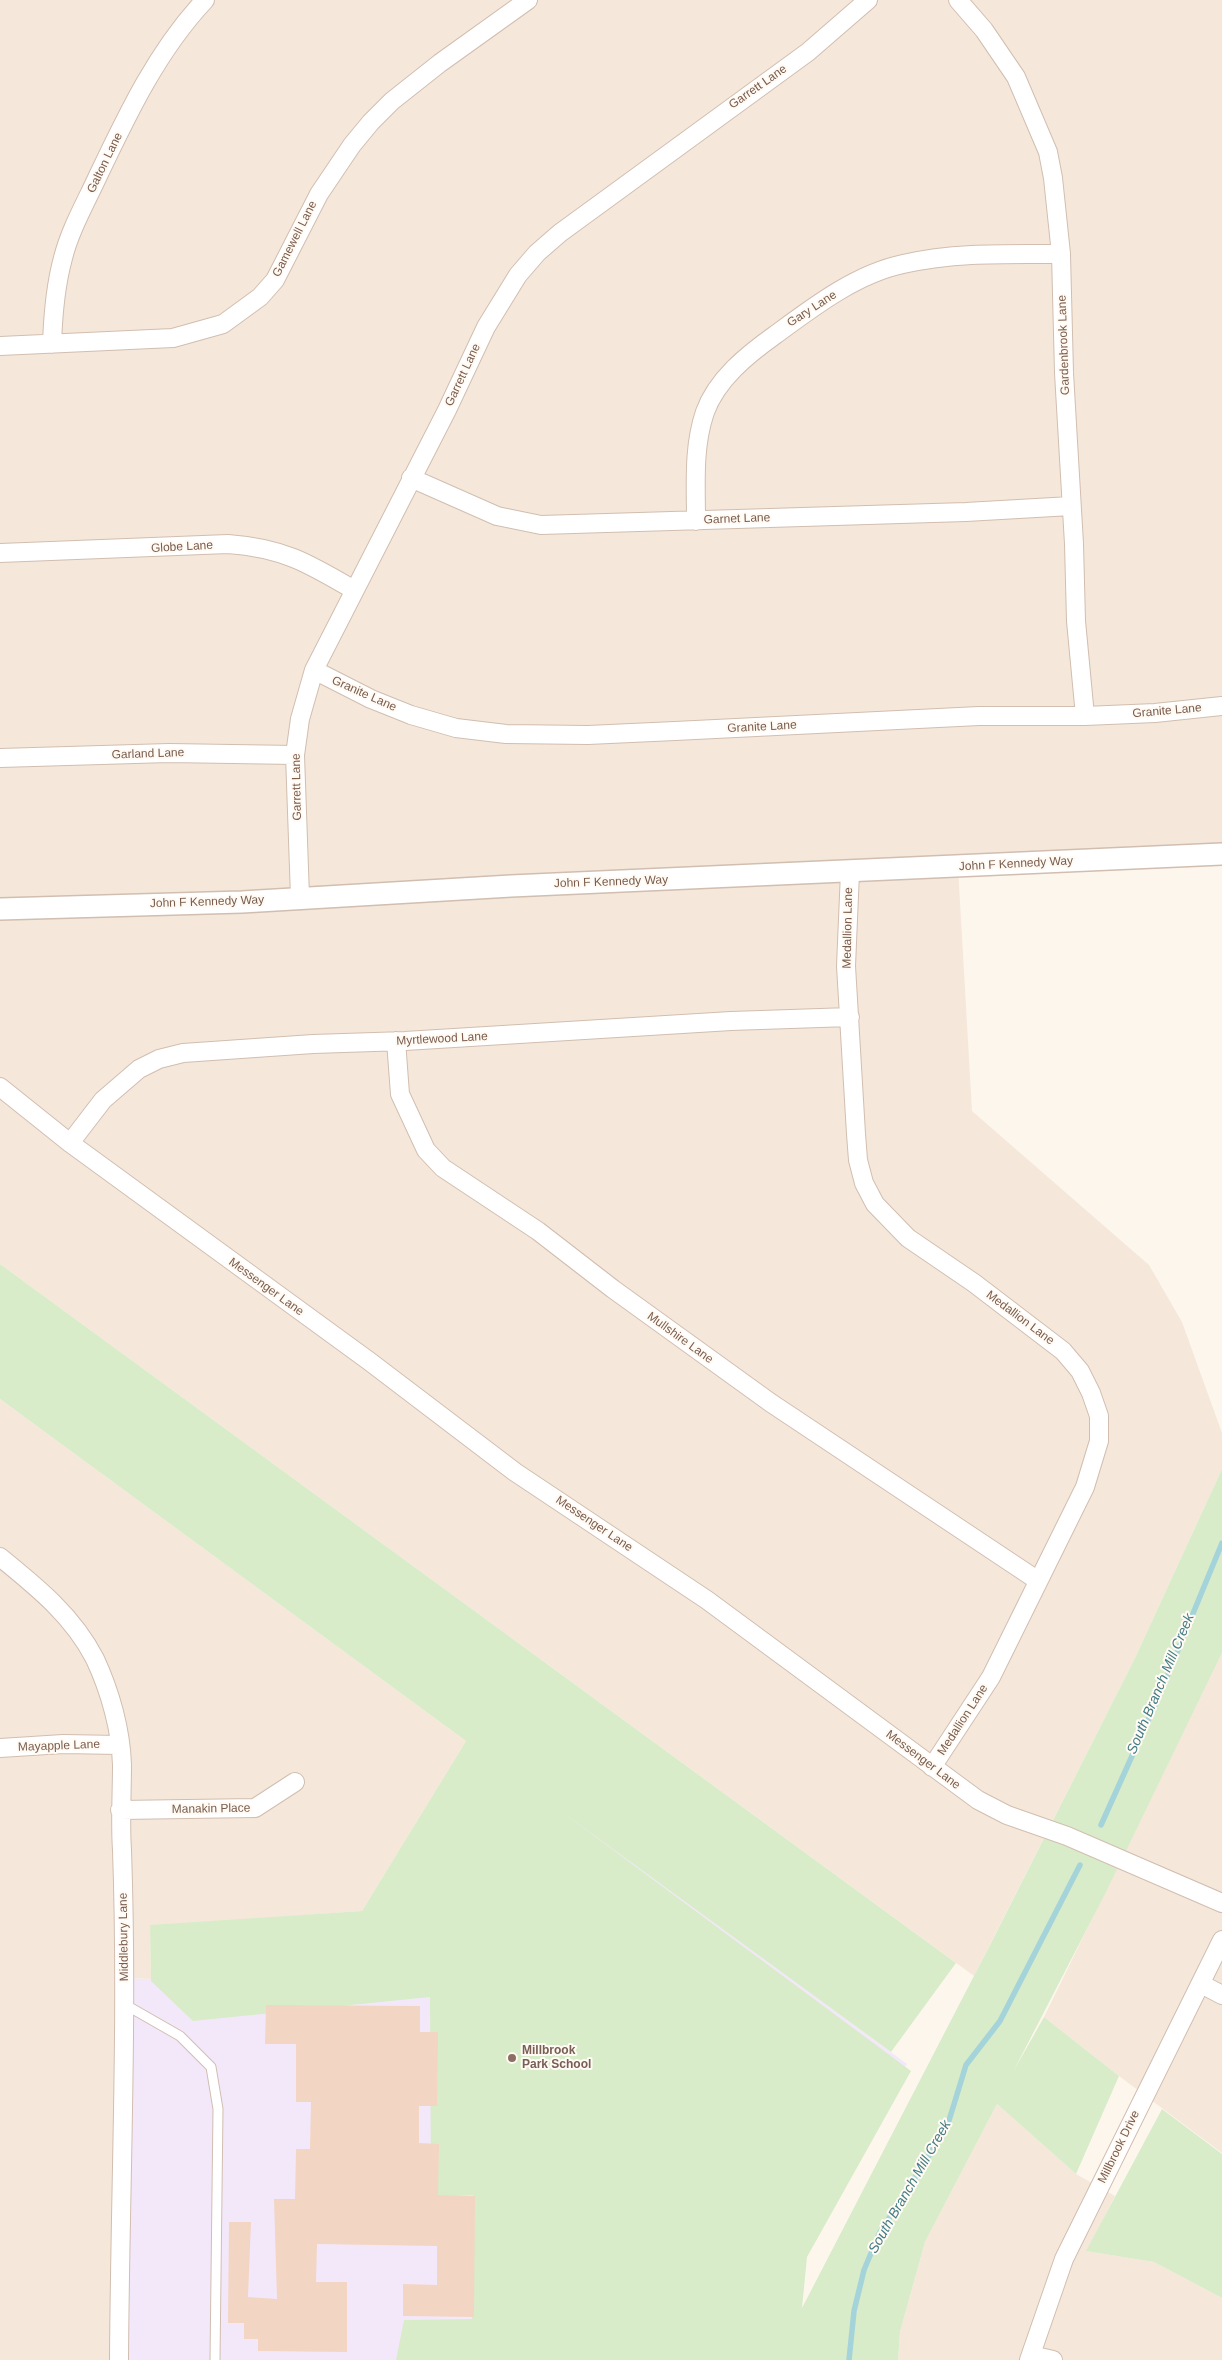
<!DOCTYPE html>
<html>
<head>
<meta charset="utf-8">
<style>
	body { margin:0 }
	canvas { display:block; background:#fdf6ec }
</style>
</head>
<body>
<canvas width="1222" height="2360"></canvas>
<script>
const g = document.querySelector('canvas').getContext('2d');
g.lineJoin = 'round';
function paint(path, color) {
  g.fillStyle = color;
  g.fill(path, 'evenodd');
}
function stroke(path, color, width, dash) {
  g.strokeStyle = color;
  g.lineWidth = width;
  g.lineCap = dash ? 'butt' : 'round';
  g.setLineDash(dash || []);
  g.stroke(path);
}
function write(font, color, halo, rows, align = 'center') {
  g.font = font + ' Helvetica,sans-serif';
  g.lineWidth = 4;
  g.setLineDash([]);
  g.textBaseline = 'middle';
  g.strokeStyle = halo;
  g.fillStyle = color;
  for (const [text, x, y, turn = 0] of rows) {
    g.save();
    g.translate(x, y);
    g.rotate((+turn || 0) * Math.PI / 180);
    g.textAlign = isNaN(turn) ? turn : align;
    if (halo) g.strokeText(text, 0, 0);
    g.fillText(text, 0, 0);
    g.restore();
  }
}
const residential = new Path2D(`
	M0 0H1222V854L958 867 972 1111 1149 1265 1182 1322 1222 1433V1469L1135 1658 974 1976 0 1264Z
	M0 1399 466 1741 362 1911 150 1926 151 1979 126 1978 119 2360H0Z
	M1222 1653V2153L1119 2076 1044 2017Z
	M997 2104 1076 2174 1115 2196 1087 2251 1154 2262 1222 2298V2360H898L900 2332 925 2242Z`);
const education = new Path2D(`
	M497 1763 907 2064 820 2184 778 2360H119L125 1978 275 1985 357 1966Z`);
const green = new Path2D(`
	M0 1264 956 1963 891 2052 554 1806 911 2071 807 2257 802 2308 990 1945 1135 1658 1222 1469V1653L1105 1894 1013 2072 1044 2017 1119 2076 1076 2174 997 2104 925 2242 900 2332 898 2360H396L404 2320 472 2319 473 2195 431 2197 430 1997 193 2021 151 1981 150 1925 362 1911 466 1741 0 1399Z
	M1162 2109 1222 2154V2298L1154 2262 1086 2251Z`);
const stream = new Path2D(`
	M1101 1825 1159 1696 1222 1543
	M849 2360 854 2311 864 2270 879 2234 947 2127 966 2065 1000 2021 1080 1865`);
const building = new Path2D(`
	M266 2005 420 2006V2032H438L437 2106H419V2143L439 2144 438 2195 475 2196 474 2317 403 2316V2284L437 2285V2246L317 2244 316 2282H347V2352L258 2351V2339H244V2323H228L229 2222H251L248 2297 277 2299 274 2199H295L296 2149H310L311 2102H296V2044H265Z`);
const service = new Path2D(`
	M124 2004 180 2036 211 2067 218 2109 215 2360`);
const minor = new Path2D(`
	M958 0 984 30 1016 77 1048 152 1053 178 1061 254 1064 373 1074 544 1076 621 1085 716
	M52 344C53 314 55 287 63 258 70 230 85 204 97 178 127 115 157 51 205 0
	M0 346 173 338 223 324 260 297 275 280 319 194 352 145 371 122 392 101 440 63 528 0
	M411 478 497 516 541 525 966 512 1071 506
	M696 521C696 484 693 447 705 412 717 379 747 355 775 335 813 307 856 274 903 264 955 252 1008 254 1061 254
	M0 553 228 544C283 548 308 563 354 590
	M314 670 371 699 411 715 456 728 506 734 588 735 675 731 979 716H1085L1155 713 1222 706
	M0 758 169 753 295 755
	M850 872 846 966 856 1134 858 1160 864 1183 875 1204 908 1238 974 1283 1063 1351 1080 1371 1091 1393 1099 1416V1441L1085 1487 991 1677 932 1767
	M300 897 295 755 300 719 314 670 447 410 486 327 518 275 537 253 560 233 808 52 868 0
	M396 1041 400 1094 426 1150 443 1168 538 1231 613 1289 771 1403 1037 1580
	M0 1087 70 1143 369 1361 515 1472 707 1600 978 1800 1007 1815 1067 1836 1222 1903
	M70 1143 103 1100 139 1069 159 1059 183 1053 313 1044 405 1041 731 1021 850 1017
	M0 1557C37 1587 73 1616 95 1659 110 1691 121 1730 122 1765 122 1794 120 1822 122 1850 128 2020 120 2190 119 2360
	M0 1748 63 1744 119 1745
	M120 1810 255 1808 295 1782
	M1201 1984 1222 1995
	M1031 2355 1053 2360
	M1029 2360 1064 2259 1222 1940`);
const tertiary = new Path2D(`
	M0 909 242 902 511 886 1222 854`);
const markers = [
	[512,2058,5,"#8d6e63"]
];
const streetNames = [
	["Garrett Lane",758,87,-35],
	["Galton Lane",105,163,-64],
	["Gamewell Lane",295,239,-63],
	["Gary Lane",812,309,-33],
	["Gardenbrook Lane",1064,345,-92],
	["Garrett Lane",463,375,-65],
	["Garnet Lane",737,519,-2],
	["Globe Lane",182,547,-3],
	["Granite Lane",364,694,24],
	["Granite Lane",1167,711,-5],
	["Granite Lane",762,727,-3],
	["Garland Lane",148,754,-2],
	["Garrett Lane",297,787,-91],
	["John F Kennedy Way",1016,864,-3],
	["John F Kennedy Way",611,882,-2],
	["John F Kennedy Way",207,902,-2],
	["Medallion Lane",848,928,-89],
	["Myrtlewood Lane",442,1039,-3],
	["Messenger Lane",266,1287,36],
	["Medallion Lane",1020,1318,37],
	["Mullshire Lane",680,1338,36],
	["Messenger Lane",594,1524,34],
	["Medallion Lane",963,1720,-57],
	["Mayapple Lane",59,1746,-2],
	["Messenger Lane",923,1760,37],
	["Manakin Place",211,1809,-1],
	["Middlebury Lane",124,1937,-91],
	["Millbrook Drive",1119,2147,-64]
];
const educationNames = [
	["Millbrook",522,2051],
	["Park School",522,2065]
];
const waterNames = [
	["South Branch Mill Creek",1161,1684,-67],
	["South Branch Mill Creek",910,2187,-60]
];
paint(residential, '#f5e8da');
paint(education, '#f3e8fa');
paint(green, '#d8ecc9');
stroke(stream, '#a5d3da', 5.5);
paint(building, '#f3d5c3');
stroke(service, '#d1beb0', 11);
stroke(minor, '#d1beb0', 20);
stroke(tertiary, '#d1beb0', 24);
stroke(service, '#fff', 9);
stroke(minor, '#fff', 18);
stroke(tertiary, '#fff', 21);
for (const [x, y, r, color] of markers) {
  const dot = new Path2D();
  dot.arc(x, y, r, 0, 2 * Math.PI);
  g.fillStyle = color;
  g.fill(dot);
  stroke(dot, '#fffaf3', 2);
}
write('12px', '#7a5c4d', '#fffaf3', streetNames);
write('bold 12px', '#785e54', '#fffaf3', educationNames, 'left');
write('italic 14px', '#437c86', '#fffaf3', waterNames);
</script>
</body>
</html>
